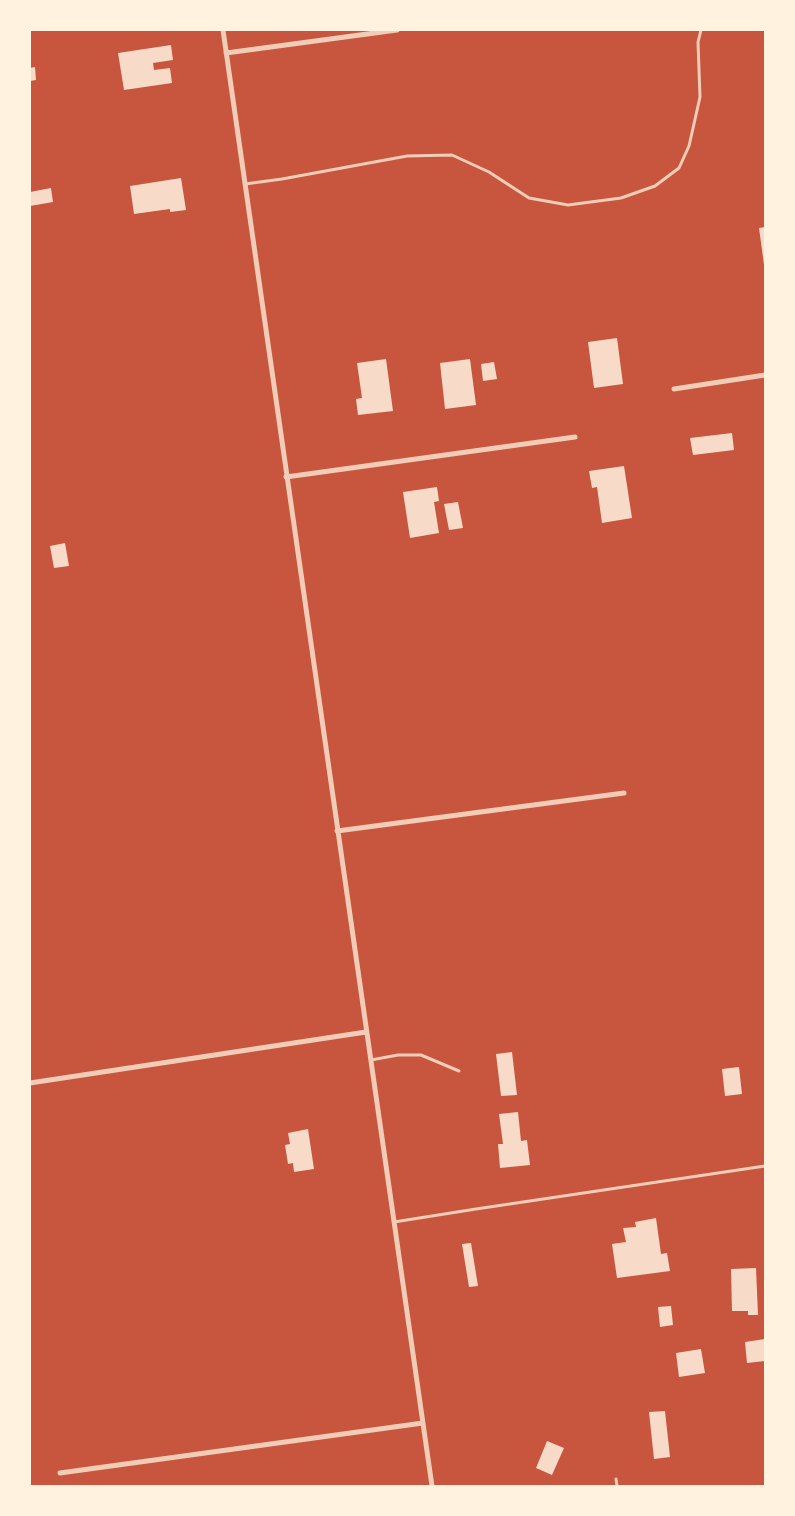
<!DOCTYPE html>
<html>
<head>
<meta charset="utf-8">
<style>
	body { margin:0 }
	#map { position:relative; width:795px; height:1516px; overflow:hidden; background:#c8553d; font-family:"Open Sans",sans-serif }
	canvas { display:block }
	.frame { position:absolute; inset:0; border:31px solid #fff3e0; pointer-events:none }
</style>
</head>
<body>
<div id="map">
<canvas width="795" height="1516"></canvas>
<div class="frame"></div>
</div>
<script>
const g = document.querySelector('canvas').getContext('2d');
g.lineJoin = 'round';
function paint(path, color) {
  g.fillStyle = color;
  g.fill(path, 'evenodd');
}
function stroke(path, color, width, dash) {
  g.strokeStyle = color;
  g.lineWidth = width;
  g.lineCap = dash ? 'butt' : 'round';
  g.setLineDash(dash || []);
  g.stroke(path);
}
const building = new Path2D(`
	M171 45 173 60 153 63 154 70 170 68 172 83 124 90 118 53Z
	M35 67 36 80 30 81V68Z
	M181 178 186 210 170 212V209L134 214 130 186Z
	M51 188 53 202 30 206V192Z
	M765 227V265H764L759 228Z
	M617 338 623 384 594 388 588 342Z
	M386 359 393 411 358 415 356 399 362 398 357 363Z
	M470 359 476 405 445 409 440 363Z
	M494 362 497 379 483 381 481 364Z
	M732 433 734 450 693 455 690 438Z
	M624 466 632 518 602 523 597 487 592 488 589 471Z
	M437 487 439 501 434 502 439 533 410 538 403 492Z
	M458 502 463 528 449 530 444 504Z
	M65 543 69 566 54 568 50 546Z
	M512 1052 517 1095 501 1096 496 1054Z
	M739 1067 742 1094 725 1096 722 1069Z
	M518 1112 521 1141 527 1140 530 1165 500 1168 498 1144H503L499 1114Z
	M308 1129 314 1169 294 1172 293 1163 288 1164 285 1145 290 1144 288 1133Z
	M656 1218 661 1254 667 1253 670 1271 617 1278 612 1244 626 1242 623 1228 636 1227 635 1222Z
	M471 1243 478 1286 469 1287 462 1244Z
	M756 1268 758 1315H748V1311H732L731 1269Z
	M671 1306 673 1325 660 1327 658 1307Z
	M765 1339V1361L747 1363 745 1342Z
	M701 1349 705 1373 679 1377 676 1353Z
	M665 1411 670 1457 654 1459 649 1412Z
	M547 1441 564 1448 552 1475 536 1468Z`);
const service = new Path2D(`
	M245 184 282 179 407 156 452 155 489 172 529 198 568 205 621 198 655 186 679 168 689 146 700 97 698 42 701 30
	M371 1060 398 1055H421L459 1071
	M394 1222 476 1209 765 1166
	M616 1479 617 1486`);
const minor = new Path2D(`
	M223 30 432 1486
	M226 53 397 30
	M674 389 765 375
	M286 477 575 437
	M337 831 624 793
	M30 1083 366 1032
	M60 1473 423 1423`);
paint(building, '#f7dbc8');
stroke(service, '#f1ccb7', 3);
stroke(minor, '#f1ccb7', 5);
</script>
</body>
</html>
